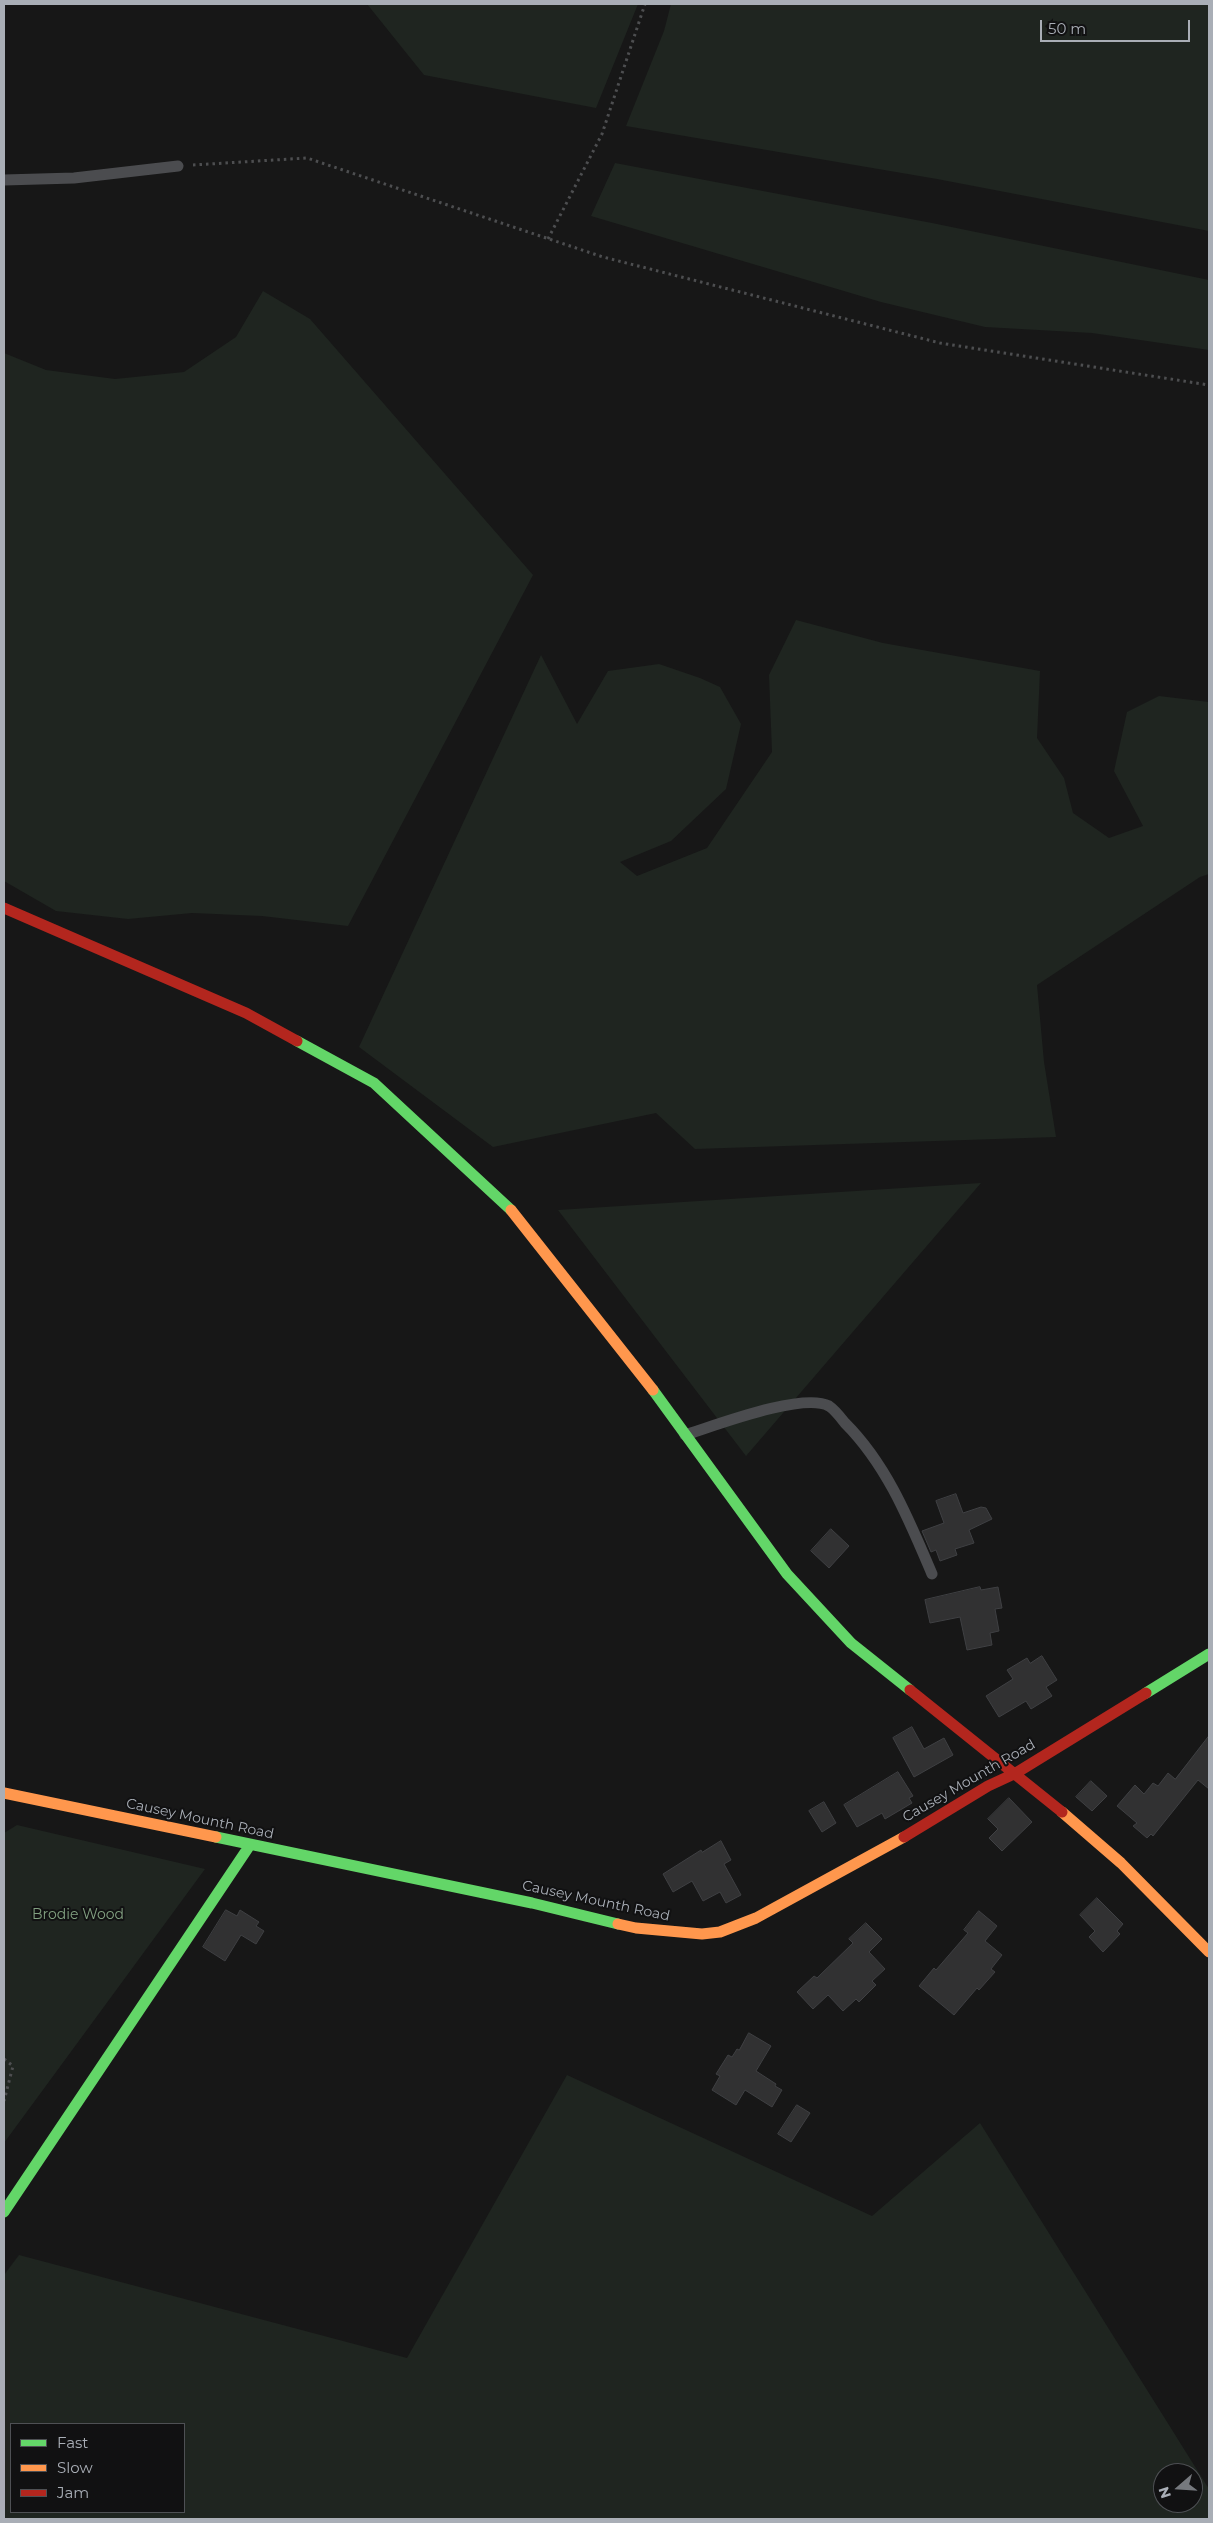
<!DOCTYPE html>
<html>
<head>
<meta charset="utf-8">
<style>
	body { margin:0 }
	#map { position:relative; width:1213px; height:2523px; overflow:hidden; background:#171717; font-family:Montserrat,sans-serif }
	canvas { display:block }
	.frame { position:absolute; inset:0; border:5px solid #a9aeb6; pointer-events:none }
	.legend { position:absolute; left:10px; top:2423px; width:175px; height:90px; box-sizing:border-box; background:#111112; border:1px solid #4e5054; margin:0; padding:6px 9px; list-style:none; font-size:15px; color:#a9aeb6 }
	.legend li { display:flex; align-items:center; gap:10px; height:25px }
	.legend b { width:25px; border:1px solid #4e5054 }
	.north { position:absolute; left:1153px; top:2463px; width:50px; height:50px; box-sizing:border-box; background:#111112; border:1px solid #4e5054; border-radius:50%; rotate:251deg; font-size:14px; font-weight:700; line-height:20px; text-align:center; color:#a9aeb6 }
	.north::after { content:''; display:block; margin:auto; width:18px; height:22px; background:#76797e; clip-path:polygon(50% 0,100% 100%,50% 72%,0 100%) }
	.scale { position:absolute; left:1040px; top:20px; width:150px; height:22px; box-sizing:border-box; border:2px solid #a9aeb6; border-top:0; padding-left:6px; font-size:15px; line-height:18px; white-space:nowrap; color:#a9aeb6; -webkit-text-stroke:4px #111112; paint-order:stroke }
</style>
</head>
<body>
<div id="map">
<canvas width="1213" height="2523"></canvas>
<div class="frame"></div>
<ul class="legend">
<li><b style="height:6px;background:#63d668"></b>Fast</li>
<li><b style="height:6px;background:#ff974d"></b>Slow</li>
<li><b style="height:6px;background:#b3261e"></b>Jam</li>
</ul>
<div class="north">N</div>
<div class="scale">50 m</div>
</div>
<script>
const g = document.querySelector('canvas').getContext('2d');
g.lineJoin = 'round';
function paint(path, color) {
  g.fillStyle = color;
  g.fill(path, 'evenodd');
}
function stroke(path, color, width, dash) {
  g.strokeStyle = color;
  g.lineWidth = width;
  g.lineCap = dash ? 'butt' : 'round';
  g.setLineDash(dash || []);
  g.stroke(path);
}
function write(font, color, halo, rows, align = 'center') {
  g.font = font + ' Montserrat,sans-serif';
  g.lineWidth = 4;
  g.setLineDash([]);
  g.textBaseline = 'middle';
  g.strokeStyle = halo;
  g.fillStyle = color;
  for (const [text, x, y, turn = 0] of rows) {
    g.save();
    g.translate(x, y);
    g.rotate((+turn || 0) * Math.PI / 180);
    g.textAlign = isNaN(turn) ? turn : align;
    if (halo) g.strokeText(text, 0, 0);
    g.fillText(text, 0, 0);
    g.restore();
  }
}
const green = new Path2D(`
	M367 4H638L596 108 424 75Z
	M671 4H1209V231L937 179 626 126 664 31Z
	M615 163 932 223 1209 280V350L1092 333 985 327 881 302 591 216Z
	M263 291 310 319 533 575 348 926 262 916 192 913 128 919 56 911 4 881V353L46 370 115 379 184 372 236 337Z
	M796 620 883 643 1040 671 1037 738 1064 778 1073 813 1109 838 1143 826 1114 771 1127 712 1159 696 1209 702V874L1200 877 1037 985 1044 1062 1056 1137 695 1149 656 1113 493 1147 359 1047 541 655 577 724 608 671 659 664 700 678 720 687 741 724 726 789 671 841 620 862 637 876 707 848 772 752 769 675Z
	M981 1183 746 1456 558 1210Z
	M17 1825 205 1869 4 2143V1833Z
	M567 2075 872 2216 980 2123 1209 2489V2519H4V2275L19 2255 407 2358ZM184 2424V2512H11V2424ZM1163 2473H1193V2503H1163Z`);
const building = new Path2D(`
	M956 1494 963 1513 981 1507 986 1508 992 1519 969 1530 974 1543 955 1549 957 1555 940 1561 936 1550 931 1552 922 1531 944 1523 936 1501Z
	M831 1529 849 1546 829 1568 811 1551Z
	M980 1587 981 1590 998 1587 1002 1608 995 1609 999 1631 990 1633 992 1645 967 1650 960 1617 930 1623 925 1600Z
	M1042 1656 1057 1680 1046 1687 1052 1696 1031 1709 1026 1701 999 1717 986 1696 1013 1679 1007 1670 1027 1658 1030 1663Z
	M912 1727 924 1749 944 1738 953 1755 914 1777 893 1738Z
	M1209 1736V1789L1198 1780 1153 1836 1151 1834 1147 1838 1133 1826 1137 1823 1117 1806 1135 1785 1144 1794 1153 1783 1158 1786 1168 1773 1175 1779Z
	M898 1772 913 1796 909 1798 912 1803 885 1819 882 1813 857 1827 844 1805Z
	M1091 1781 1107 1796 1092 1811 1076 1797Z
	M1009 1798 1032 1822 1002 1851 989 1838 998 1829 988 1819Z
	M824 1802 836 1823 822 1832 809 1811Z
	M721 1841 731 1860 724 1864 741 1895 726 1903 720 1892 703 1901 692 1881 673 1892 663 1874 701 1850 702 1852Z
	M1097 1898 1123 1924 1117 1931 1120 1934 1103 1952 1089 1937 1095 1931 1080 1915Z
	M226 1910 237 1916 240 1910 259 1922 256 1926 264 1931 256 1944 241 1935 225 1961 203 1947Z
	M979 1911 997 1926 985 1941 1002 1955 991 1969 995 1972 979 1990 977 1988 954 2015 919 1986 934 1968 936 1970 968 1933 964 1930Z
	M866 1923 882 1939 869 1952 885 1969 872 1981 876 1985 859 2002 856 1999 843 2011 828 1995 813 2009 797 1992 814 1976 817 1978 853 1943 849 1939Z
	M749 2033 771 2046 756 2071 776 2084 775 2086 782 2090 772 2107 745 2090 736 2105 712 2090 720 2076 716 2074 728 2055 732 2057 737 2049 739 2050Z
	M797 2105 810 2113 791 2142 778 2134Z`);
const path = new Path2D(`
	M193 165 307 158 603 257 940 343 1209 385
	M548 239 602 134 645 4
	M4 2059 13 2066 4 2101`);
const lane = new Path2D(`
	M4 180 74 178 178 166
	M685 1435C714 1426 802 1392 829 1406 835 1410 841 1418 845 1423 887 1465 909 1520 932 1574`);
const fast = new Path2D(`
	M297 1041 374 1083 511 1210
	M653 1390 787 1574 851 1643 910 1690
	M1146 1693 1209 1654
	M216 1837 532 1903 618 1924
	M4 2212 250 1845`);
const slow = new Path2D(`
	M511 1210 653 1390
	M4 1793 216 1837
	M1062 1812 1121 1863 1209 1952
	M618 1924 636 1928 702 1934 720 1932 756 1918 904 1837`);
const jam = new Path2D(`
	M4 908 246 1013 297 1041
	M910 1690 1062 1812
	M904 1837 988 1786 1016 1773 1146 1693`);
const streetNames = [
	["Causey Mounth Road",969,1781,-30],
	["Causey Mounth Road",200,1819,12],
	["Causey Mounth Road",596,1901,12]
];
const parkNames = [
	["Brodie Wood",78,1915]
];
paint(green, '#1f2520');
paint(building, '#313132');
stroke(building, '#3f4043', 1);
stroke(path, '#4d4e50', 3, [2.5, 4]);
stroke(lane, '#4b4c4f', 11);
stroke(fast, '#63d668', 11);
stroke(slow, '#ff974d', 11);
stroke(jam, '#b3261e', 11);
write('14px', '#a9aeb6', '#111112', streetNames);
write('14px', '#82a081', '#111112', parkNames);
</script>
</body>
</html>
